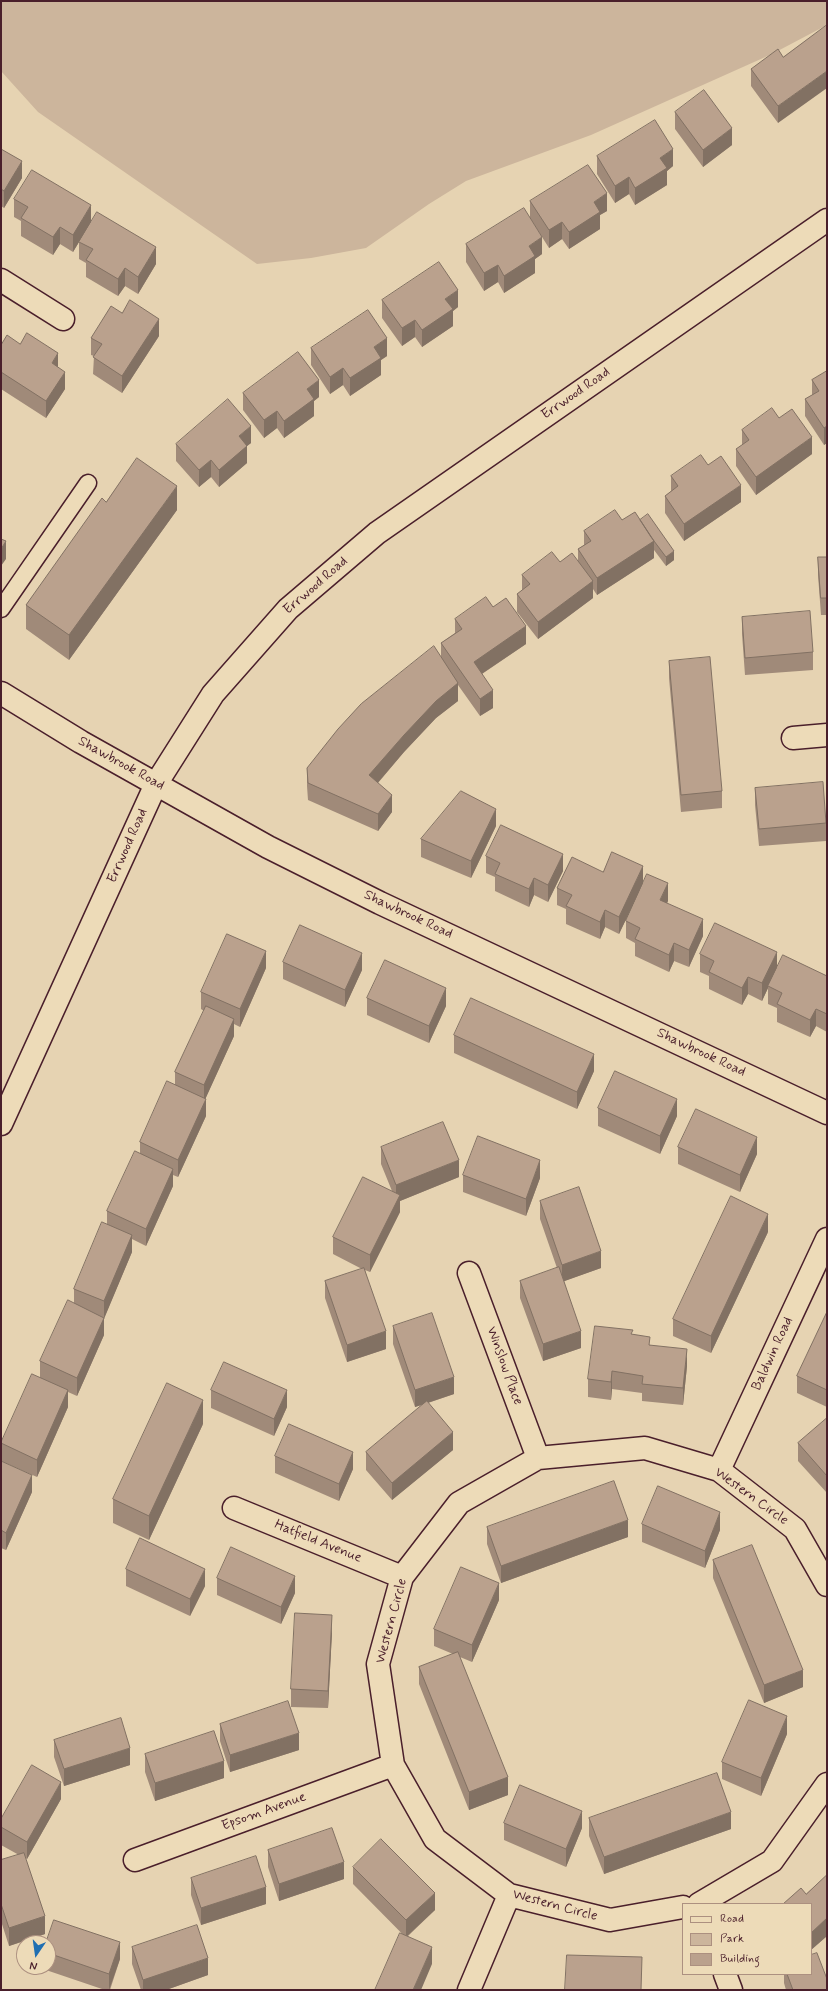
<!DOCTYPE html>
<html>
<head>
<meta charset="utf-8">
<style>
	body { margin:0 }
	#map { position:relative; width:828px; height:1991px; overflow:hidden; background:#e6d3b2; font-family:Mynerve,sans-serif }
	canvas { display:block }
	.frame { position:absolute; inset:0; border:2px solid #4a1f2b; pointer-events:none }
	.legend { position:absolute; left:682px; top:1903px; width:130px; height:72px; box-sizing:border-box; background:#eddbb8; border:1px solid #ac9080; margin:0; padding:5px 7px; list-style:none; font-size:12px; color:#4a1f2b }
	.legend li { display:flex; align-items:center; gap:8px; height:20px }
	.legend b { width:20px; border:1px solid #ac9080 }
	.north { position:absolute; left:16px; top:1935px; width:40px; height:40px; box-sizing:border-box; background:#eddbb8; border:1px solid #ac9080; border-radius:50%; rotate:193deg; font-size:11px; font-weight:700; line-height:16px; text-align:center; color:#4a1f2b }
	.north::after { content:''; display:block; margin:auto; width:14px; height:18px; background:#1f6fb2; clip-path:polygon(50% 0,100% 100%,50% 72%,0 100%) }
</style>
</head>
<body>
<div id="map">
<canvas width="828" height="1991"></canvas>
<div class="frame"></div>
<ul class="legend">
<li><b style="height:5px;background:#eddbb8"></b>Road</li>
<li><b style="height:11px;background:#ccb59c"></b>Park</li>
<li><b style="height:11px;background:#baa18d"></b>Building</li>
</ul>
<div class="north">N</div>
</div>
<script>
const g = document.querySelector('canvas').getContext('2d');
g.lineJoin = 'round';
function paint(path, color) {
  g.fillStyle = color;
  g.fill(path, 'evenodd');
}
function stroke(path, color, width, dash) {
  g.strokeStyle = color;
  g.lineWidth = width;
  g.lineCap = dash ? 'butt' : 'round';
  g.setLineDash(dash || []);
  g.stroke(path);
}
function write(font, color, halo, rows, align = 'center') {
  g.font = font + ' Mynerve,sans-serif';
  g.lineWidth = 4;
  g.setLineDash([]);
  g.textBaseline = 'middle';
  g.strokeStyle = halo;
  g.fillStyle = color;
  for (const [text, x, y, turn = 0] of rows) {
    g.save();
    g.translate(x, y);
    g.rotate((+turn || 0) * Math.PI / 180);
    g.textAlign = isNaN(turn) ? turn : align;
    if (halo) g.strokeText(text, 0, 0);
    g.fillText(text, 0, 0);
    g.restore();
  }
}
const green = new Path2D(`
	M1 1H827V25L772 54 591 135 466 181 429 204 366 248 311 258 257 264 38 112 1 71Z`);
const lane = new Path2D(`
	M1 609 88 483`);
const street = new Path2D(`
	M1 280 63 319
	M1 693 81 742 268 847 380 903 827 1113
	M793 738 827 735
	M1 1124 156 784 213 694 288 609 377 533 827 220
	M469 1273 538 1458
	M719 1470 827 1239
	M234 1508 402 1577
	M135 1860 393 1765
	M699 1904 772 1861 827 1784
	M683 1907 610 1920 509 1895 435 1839 393 1765 378 1664 402 1577 459 1503 538 1458 645 1448 719 1470 795 1529 827 1585
	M725 1974 731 1990
	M469 1990 509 1895`);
const wall = new Path2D(`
	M783 57 778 123 751 86V69Z
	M675 112 732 145 703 167 675 129Z
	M1 149 22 178 4 208 1 206Z
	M597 156 673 166 667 171V185L635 205 629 194 615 203 597 174Z
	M14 199 91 222 73 252 60 244 53 255 21 236V221L14 217Z
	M530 201 607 211 600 215V229L569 249 562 239 549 248 530 218Z
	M79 242 156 264 138 294 125 286 118 296 86 277V263L79 259Z
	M466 244 542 254 535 259V273L504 293 498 282 484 291 466 262Z
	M382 300 458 307 453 311V326L422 347 415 337 402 346 382 318Z
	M159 336 122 393 93 374 94 356 91 355V338Z
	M1 345 58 367 65 389 46 418 1 389Z
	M311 348 387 356 381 360V375L350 396 343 385 330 394 311 365Z
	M827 371V443L824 445 805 416V399L812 395V380Z
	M243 393 319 397 314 401V416L284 438 277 428 264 438 243 410Z
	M779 418 812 454 756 495 736 466V449L742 445V430Z
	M251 443 247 446V463L219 487 211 477 199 487 176 461V444Z
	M708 465 741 502 684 541 665 513V496L671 491V476Z
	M106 502 177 510 69 660 26 629V605Z
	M622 520H640L674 560 666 566 654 550V558L597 595 593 589V598L538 639 517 612V594L522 590V575L560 562 578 560V549L584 545V531Z
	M818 557H827V615H821L818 575Z
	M493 607 526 644 482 674 493 708 480 716 458 685V701L436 718 404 752 378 783 392 812 378 831 308 800 307 786V768L441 658V643L455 633V619Z
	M742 617 813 652V670L745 675 742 634Z
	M669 661 722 791V808L681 812 669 678Z
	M755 788 826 823V841L759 846 755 805Z
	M496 826 471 878 421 857V839Z
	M486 856 563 871 548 902 534 895 529 907 495 891V877L486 873Z
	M603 872 643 884 619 934 605 927 600 939 566 924V909L557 905V888Z
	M668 901 667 903 703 936 689 967 674 961 669 972 635 956V943L626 938V921Z
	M700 954 827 976V1032L816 1026 810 1037 777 1022V1008L768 1004V988L762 1001 748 994 742 1005 709 989V976L700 972Z
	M283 962 362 970 345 1007 283 979Z
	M266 968 240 1027 234 1024V1036L205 1099 206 1116 178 1177 173 1175V1186L146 1246 132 1239V1252L104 1318V1335L77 1396 68 1392V1407L37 1477 1 1461V1443L40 1377V1361L74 1304V1289L107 1225V1211L140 1154V1142L175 1085V1072L204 1011 201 1009V992Z
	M367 998 446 1006 429 1043 367 1015Z
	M454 1035 594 1071 577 1109 454 1053Z
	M598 1108 677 1116 660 1154 598 1126Z
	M381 1147 459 1177 400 1201V1212L370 1272 365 1270 386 1349 347 1362 325 1298V1281L362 1269 333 1254V1237L392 1191 381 1164Z
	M678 1147 757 1154 740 1192 678 1164Z
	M463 1175 540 1178 526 1216 463 1192Z
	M540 1201 601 1268 564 1281 581 1348 543 1361 520 1298V1281L557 1268 540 1219Z
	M768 1232 711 1353 673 1336V1319Z
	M827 1312V1407L797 1393V1376Z
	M393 1326 454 1394 428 1403 453 1450 392 1500 366 1470V1452L422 1405 415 1407 393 1344Z
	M633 1335 650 1345 687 1366 683 1405 642 1401V1393L612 1389 611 1400 588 1397V1379Z
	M211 1390 287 1407 274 1436 211 1408Z
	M827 1418V1493L798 1461V1443Z
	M203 1424 149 1540 113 1523V1499Z
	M275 1456 353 1469 339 1501 275 1473Z
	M1 1461 32 1492 6 1550 1 1548Z
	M642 1524 720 1530 705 1568 642 1542Z
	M487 1527 628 1537 501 1583 487 1544Z
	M713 1560 803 1687 764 1703 713 1578Z
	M126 1569 205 1586 190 1616 126 1586Z
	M217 1578 295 1593 281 1624 217 1595Z
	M499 1600 472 1662 460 1657 508 1795 469 1810 419 1684V1667L453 1654 434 1646V1629Z
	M332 1632 328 1708 291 1707V1689Z
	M220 1724 299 1750 230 1772 220 1741Z
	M787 1734 761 1796 722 1779V1762Z
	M54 1740 130 1765 64 1786 54 1757Z
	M145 1754 224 1778 155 1801 145 1772Z
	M61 1799 27 1859 25 1858 45 1934 9 1946 1 1921V1860L19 1855 1 1845V1819Z
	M589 1818 731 1829 604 1874 589 1836Z
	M504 1823 582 1828 566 1867 504 1840Z
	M268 1850 344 1879 279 1901 268 1867Z
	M827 1866V1936L811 1950V1904L806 1894 826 1876V1867Z
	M353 1867 435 1910 408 1936 432 1964 353 1884Z
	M191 1878 266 1904 201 1925 191 1895Z
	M48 1943 120 1959 110 1990H105L43 1969V1967H48Z
	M132 1947 208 1975 166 1990H141L132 1964Z
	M784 1974H811L827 1990H786L784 1983Z`);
const shadedWall = new Path2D(`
	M827 71V88L778 123V106Z
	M732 128V145L703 167V150Z
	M673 149V166L667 171V185L635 205V188L660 158Z
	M22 161V178L4 208V191Z
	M629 177V194L615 203V186Z
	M607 193V211L600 215V229L569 249V232L594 202Z
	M91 205V222L73 252V235Z
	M562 222V239L549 248V230Z
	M60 227V244L53 255V237Z
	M542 237V254L535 259V273L504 293V276L529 246Z
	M156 247V264L138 294V277Z
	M498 265V282L484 291V273Z
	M125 268V286L118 296V279Z
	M458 290V307L453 311V326L422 347V330L445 299Z
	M159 319V336L122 393V376Z
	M415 320V337L402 346V328Z
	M387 338V356L381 360V375L350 396V378L374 347Z
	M58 353V370L52 363Z
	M343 368V385L330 394V377Z
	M65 372V389L46 418V401Z
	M319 380V397L314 401V416L284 438V421L307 389Z
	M277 411V428L264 438V420Z
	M251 426V443L247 446V463L219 487V470L239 436Z
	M827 426V443L824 445V428Z
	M812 437V454L756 495V477Z
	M211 460V477L199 487V470Z
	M741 485V502L684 541V524Z
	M177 486V510L69 660V635Z
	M6 541V559L1 566V549Z
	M654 541V558L597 595V578Z
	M674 551V560L666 566V557Z
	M593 581V598L538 639V622Z
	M526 626V644L474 679V662Z
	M458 683V701L436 718 404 752 369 793V775L404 735 436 701Z
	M493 690V708L480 716V699Z
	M392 795V812L378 831V814Z
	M496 809V826L471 878V861Z
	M563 854V871L548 902V885Z
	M643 866V884L619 934V917Z
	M534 878V895L529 907V889Z
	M668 883V901L660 917V900Z
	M605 910V927L600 939V922Z
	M703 919V936L689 967V950Z
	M674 943V961L669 972V955Z
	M266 951V968L240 1027V1009Z
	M777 952V969L768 986V988L762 1001V983Z
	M362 953V970L345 1007V990Z
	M748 977V994L742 1005V988Z
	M446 988V1006L429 1043V1026Z
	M816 1009V1026L810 1037V1020Z
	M234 1019V1036L204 1102V1085Z
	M594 1054V1071L577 1109V1092Z
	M206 1099V1116L178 1177V1160Z
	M677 1099V1116L660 1154V1136Z
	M757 1137V1154L740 1192V1175Z
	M459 1160V1177L400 1201V1212L370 1272V1255L396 1202V1185Z
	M540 1160V1178L526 1216V1199Z
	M173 1169V1186L146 1246V1229Z
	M768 1214V1232L711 1353V1336Z
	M132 1235V1252L104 1319V1301Z
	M601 1251V1268L562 1282V1265Z
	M104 1318V1335L77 1396V1378Z
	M386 1331V1349L347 1362V1345Z
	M581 1331V1348L543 1361V1344Z
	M687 1349V1366L683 1405V1388Z
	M612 1371V1389L611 1400V1382Z
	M454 1377V1394L415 1407V1390Z
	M68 1390V1407L37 1477V1460Z
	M287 1390V1407L274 1436V1419Z
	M203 1400V1424L149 1540V1516Z
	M453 1432V1450L392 1500V1483Z
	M353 1452V1469L339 1501V1484Z
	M32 1475V1492L6 1550V1533Z
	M720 1512V1530L705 1568V1551Z
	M628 1520V1537L501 1583V1566Z
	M205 1569V1586L190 1616V1599Z
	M295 1576V1593L281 1624V1607Z
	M499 1583V1600L472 1662V1645Z
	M332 1615V1632L328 1708V1691Z
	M803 1670V1687L764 1703V1685Z
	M787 1716V1734L761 1796V1778Z
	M299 1733V1750L230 1772V1755Z
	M130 1748V1765L64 1786V1769Z
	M224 1761V1778L155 1801V1783Z
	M508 1777V1795L469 1810V1792Z
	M61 1782V1799L27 1859V1842Z
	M582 1811V1828L566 1867V1849Z
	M731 1812V1829L604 1874V1857Z
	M344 1862V1879L279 1901V1884Z
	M266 1887V1904L201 1925V1908Z
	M435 1893V1910L406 1937V1920Z
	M45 1916V1934L9 1946V1928Z
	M827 1918V1936L811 1950V1933Z
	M120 1942V1959L109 1990V1974Z
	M432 1947V1964L421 1990H413Z
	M208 1958V1975L166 1990H143V1980Z`);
const building = new Path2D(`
	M827 25V71L778 106 751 69 778 49 783 57Z
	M704 90 732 128 703 150 675 112Z
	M655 120 673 149 660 158 667 168 635 188 629 177 615 186 597 156Z
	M1 149 22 161 4 191 1 189Z
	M588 165 607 193 594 202 600 212 569 232 562 222 549 230 530 201Z
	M32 170 91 205 73 235 60 227 53 237 21 218 28 207 14 199Z
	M524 208 542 237 529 246 535 256 504 276 498 265 484 273 466 244Z
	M97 212 156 247 138 277 125 268 118 279 86 260 93 249 79 242Z
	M439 262 458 290 445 299 453 309 422 330 415 320 402 328 382 300Z
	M130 300 159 319 122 376 93 357 102 344 91 338 111 306 122 313Z
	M368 310 387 338 374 347 381 358 350 378 343 368 330 377 311 348Z
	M27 333 58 353 52 363 65 372 46 401 1 372V345L7 335 20 344Z
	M298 352 319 380 307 389 314 399 284 421 277 411 264 420 243 393Z
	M827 371V426L824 428 805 399 819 391 812 380Z
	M228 399 251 426 239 436 247 446 219 470 211 460 199 470 176 444Z
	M772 408 779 418 792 409 812 437 756 477 736 449 749 440 742 430Z
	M701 455 708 465 721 456 741 485 684 524 665 496 678 486 671 476Z
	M137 458 177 486 69 635 26 605 102 498 106 502Z
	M615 510 622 520 635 512 654 541 597 578 578 549 591 541 584 531Z
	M648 514 674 551 666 557 651 537 640 520Z
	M1 539 6 541 1 549Z
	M552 552 560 562 572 553 593 581 538 622 517 594 530 584 522 575Z
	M818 557H827V598H821Z
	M486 597 493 607 506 598 526 626 474 662 493 690 480 699 441 643 462 629 455 619Z
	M810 611 813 652 745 658 742 617Z
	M434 646 458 683 436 701 404 735 369 775 392 795 378 814 308 783 307 768 338 729 361 704Z
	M710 657 722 791 681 795 669 661Z
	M823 782 826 823 759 829 755 788Z
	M461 791 496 809 471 861 421 839Z
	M501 825 563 854 548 885 534 878 529 889 495 874 500 863 486 856Z
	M612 852 643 866 619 917 605 910 600 922 566 906 572 895 557 888 572 857 603 872Z
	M647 874 668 883 660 900 703 919 689 950 674 943 669 955 635 939 640 928 626 921Z
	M715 923 777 952 762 983 748 977 742 988 709 972 714 961 700 954Z
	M300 925 362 953 345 990 283 962Z
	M227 934 266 951 240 1009 201 992Z
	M783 955 827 976V1014L816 1009 810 1020 777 1004 782 993 768 986Z
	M385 960 446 988 429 1026 367 998Z
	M471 998 594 1054 577 1092 454 1035Z
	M206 1006 234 1019 204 1085 175 1072Z
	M615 1071 677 1099 660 1136 598 1108Z
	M167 1081 206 1099 178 1160 140 1142Z
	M696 1109 757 1137 740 1175 678 1147Z
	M443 1122 459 1160 396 1185 381 1147Z
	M478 1136 540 1160 526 1199 463 1175Z
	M135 1151 173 1169 146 1229 107 1211Z
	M363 1177 400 1195 370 1255 333 1237Z
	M579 1187 601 1251 562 1265 540 1201Z
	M731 1196 768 1214 711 1336 673 1319Z
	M102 1222 132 1235 104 1301 74 1289Z
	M559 1267 581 1331 543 1344 520 1281Z
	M364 1268 386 1331 347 1345 325 1281Z
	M68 1300 104 1318 77 1378 40 1361Z
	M827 1312V1390L797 1376Z
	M432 1313 454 1377 415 1390 393 1326Z
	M595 1326 633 1330 631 1334 650 1337 649 1345 687 1349 683 1388 642 1384 643 1376 612 1371 611 1382 588 1379Z
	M224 1362 287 1390 274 1419 211 1390Z
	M32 1374 68 1390 37 1460 1 1443Z
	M167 1383 203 1400 149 1516 113 1499Z
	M427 1401 453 1432 392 1483 366 1452Z
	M827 1418V1476L798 1443Z
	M289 1424 353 1452 339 1484 275 1456Z
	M1 1461 32 1475 6 1533 1 1530Z
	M614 1481 628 1520 501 1566 487 1527Z
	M658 1486 720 1512 705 1551 642 1524Z
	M140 1538 205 1569 190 1599 126 1569Z
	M752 1545 803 1670 764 1685 713 1560Z
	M231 1547 295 1576 281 1607 217 1578Z
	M461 1567 499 1583 472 1645 434 1629Z
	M295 1613 332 1615 328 1691 291 1689Z
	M458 1652 508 1777 469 1792 419 1667Z
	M749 1700 787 1716 761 1778 722 1762Z
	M288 1701 299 1733 230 1755 220 1724Z
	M121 1718 130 1748 64 1769 54 1740Z
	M214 1731 224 1761 155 1783 145 1754Z
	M32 1765 61 1782 27 1842 1 1827V1819Z
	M717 1773 731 1812 604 1857 589 1818Z
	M520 1785 582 1811 566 1849 504 1823Z
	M332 1828 344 1862 279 1884 268 1850Z
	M381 1839 435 1893 406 1920 353 1867Z
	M24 1853 45 1916 9 1928 1 1904V1860Z
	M256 1856 266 1887 201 1908 191 1878Z
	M827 1875V1918L811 1933V1904H783L801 1888 806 1894Z
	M54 1920 120 1942 109 1974 48 1953V1943H46Z
	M197 1925 208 1958 143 1980 132 1947Z
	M400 1933 432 1947 413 1990H375Z
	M817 1953 827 1979V1990H793L787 1974H811V1955Z
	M567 1955 642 1957 641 1990H565Z`);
const streetNames = [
	["Errwood Road",576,394,-35],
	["Errwood Road",316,586,-41],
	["Shawbrook Road",121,764,29],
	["Errwood Road",128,846,-66],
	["Shawbrook Road",408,915,25],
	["Shawbrook Road",701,1053,25],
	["Baldwin Road",773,1354,-65],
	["Winslow Place",504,1366,70],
	["Western Circle",751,1497,36],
	["Hatfield Avenue",318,1542,22],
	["Western Circle",392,1621,-75],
	["Epsom Avenue",264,1812,-20],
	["Western Circle",555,1906,15]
];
paint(green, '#ccb59c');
stroke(lane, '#4a1f2b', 19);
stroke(street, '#4a1f2b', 25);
stroke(lane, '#eddbb8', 16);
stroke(street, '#eddbb8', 22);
paint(wall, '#a08a79');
paint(shadedWall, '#827163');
paint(building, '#baa18d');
stroke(building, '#827163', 1);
write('14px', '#4a1f2b', '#eddbb8', streetNames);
</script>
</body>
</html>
